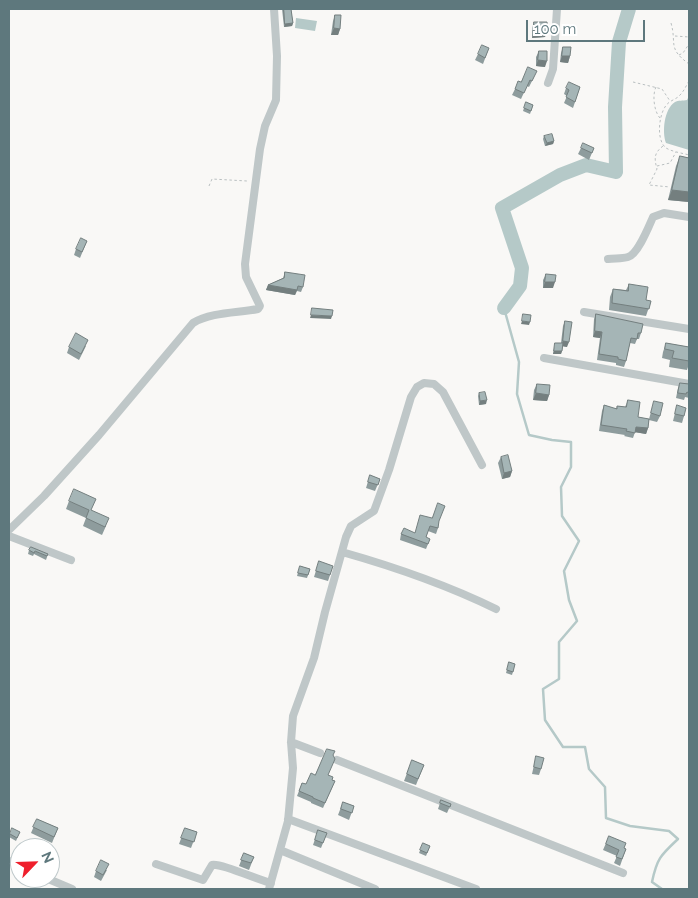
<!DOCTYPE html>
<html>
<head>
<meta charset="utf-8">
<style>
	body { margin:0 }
	#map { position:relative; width:698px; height:898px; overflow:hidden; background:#f9f8f6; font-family:Raleway,sans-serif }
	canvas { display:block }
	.frame { position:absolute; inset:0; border:10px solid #5e787d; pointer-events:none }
	.north { position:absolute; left:10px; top:838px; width:50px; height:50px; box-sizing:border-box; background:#fff; border:1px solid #bfc9cb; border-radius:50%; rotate:66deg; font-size:14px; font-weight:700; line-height:20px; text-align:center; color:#5e787d }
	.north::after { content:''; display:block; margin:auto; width:18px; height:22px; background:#ef1f2c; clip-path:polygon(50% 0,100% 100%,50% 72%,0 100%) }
	.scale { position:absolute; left:526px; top:20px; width:119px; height:22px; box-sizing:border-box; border:2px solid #5e787d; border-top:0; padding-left:6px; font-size:15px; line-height:18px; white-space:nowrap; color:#5e787d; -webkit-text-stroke:4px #fff; paint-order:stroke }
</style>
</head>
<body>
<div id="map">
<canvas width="698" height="898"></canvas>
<div class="frame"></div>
<div class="north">N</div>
<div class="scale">100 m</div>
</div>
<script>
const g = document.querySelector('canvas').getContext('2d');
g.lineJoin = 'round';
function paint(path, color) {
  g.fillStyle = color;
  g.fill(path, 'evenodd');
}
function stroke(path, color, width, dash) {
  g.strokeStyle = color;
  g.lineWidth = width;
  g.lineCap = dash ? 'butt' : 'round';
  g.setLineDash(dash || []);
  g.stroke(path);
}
const water = new Path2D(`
	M296 18 317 21 315 31 295 28Z
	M689 96V150L666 143C662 132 664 109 675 102 678 100 683 101 687 100Z`);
const stream = new Path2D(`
	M504 308 519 362 517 394 529 435 552 440 571 442V467L561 487 562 516 579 541 564 571 569 600 577 621 559 642V679L543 689 545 720 563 747H585L589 769 605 787 606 818 630 826 669 831 678 839C661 855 657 858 652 882L662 889`);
const river = new Path2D(`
	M504 308 520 286 522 268 502 208 560 175 586 165 616 172 615 107 619 42 629 9`);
const path = new Path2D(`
	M671 23C677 44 667 48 689 64
	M675 36 689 37
	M679 55 683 53 689 44
	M689 81C686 86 684 91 680 95 676 100 669 100 665 107 659 116 656 140 666 148 673 152 682 153 689 155
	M633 82 662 89 670 101
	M656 87C652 95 654 113 661 119
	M663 146C654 153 654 158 657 169L649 185 670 187
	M657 166 670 163 676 152
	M209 186 212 179 247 181`);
const minor = new Path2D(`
	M548 83 553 69 557 9
	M608 259C614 258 622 259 628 257 638 254 649 226 653 217L664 213 689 217
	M584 312 689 329
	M544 358 689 384
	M9 530 44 496 99 435 193 323C211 312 238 313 258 309L260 306 246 277 245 264 260 149 265 126 276 100 277 56 274 9
	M9 536 71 560
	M342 552C395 567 447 585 496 609
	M291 742 320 753
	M337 760 623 873
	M288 819 476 889
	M280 850 375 889
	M9 861 20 866
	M156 864 203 880 212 865C221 863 258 880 271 883
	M46 878 72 889
	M269 889 288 821 293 768 291 742 293 716 314 658 325 612 346 537 351 526 374 511 389 470 411 397 417 387 424 383 434 384 443 392 482 465`);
const wall = new Path2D(`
	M282 9H291L293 23 292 26 284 27Z
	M335 15 340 29 338 35H331L333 21Z
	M534 22 545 37 532 38V28Z
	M563 47 570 56 568 63 560 62 561 53Z
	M489 48 483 64 475 60 478 54Z
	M539 51 545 67 536 66V57Z
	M534 77 529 87 527 86 521 99 512 95 515 89 521 82Z
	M580 87 573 108 564 103 567 96 564 94 566 88Z
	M526 102 533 105 530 114 523 111Z
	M544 136 554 141 553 144 545 146 543 139Z
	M581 148H594L589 160 578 154Z
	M680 156 689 158V202L668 200 676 166Z
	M87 241 80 258 74 255 76 249Z
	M285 272 303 287 301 292 297 291 295 295 266 290 268 285 283 278Z
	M546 274 553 288H543V280Z
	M629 284 646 300 651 301 646 316 609 310 610 297 613 289 626 290Z
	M596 314 641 333 639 339H637L635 344 630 343 626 361 624 367 616 365V363L597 360 600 338 593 337 594 319Z
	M565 321 567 347 563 346 561 354H553L555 343H561L563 326Z
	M666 343 689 347V364L687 370 669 367 670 360 662 358 663 352Z
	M86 346 79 360 67 353 69 347Z
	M680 383 689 384V398L685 397 684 400 676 398 678 388Z
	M537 384 549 395 547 401 533 400 534 390Z
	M479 393 486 404 479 405 478 396Z
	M628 400 638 417 649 419 654 401 660 416 657 422 649 420 648 428 646 434 635 432 633 438 624 436 625 435 599 431 602 411 604 405 616 409 617 406 625 407Z
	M677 405 684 416 682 423 673 421Z
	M501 457 512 471 510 477 502 479 498 463Z
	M370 475 380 479 375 491 366 488Z
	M69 501 91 510 106 526 102 535 83 526 86 518 66 509Z
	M439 521 438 528 436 534 428 531 426 538 430 539 426 549 400 540 401 534 415 533Z
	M29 550 48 554 46 560 34 554 33 556 28 554Z
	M319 561 330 575 328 581 314 577Z
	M300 566 310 569 307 578 297 576Z
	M509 662 515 664 512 675 506 673Z
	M536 756 541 769 539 775 532 774Z
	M412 760 424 765 416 785 404 781Z
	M315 775H329L332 780 335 781 323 808 311 803V802L297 796 302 783 306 784Z
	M441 800 451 804 447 813 438 809Z
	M343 802 354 806 349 820 338 815Z
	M37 819 58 828 52 843 31 833Z
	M185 828 197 832 191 848 179 844Z
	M318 830 327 833 321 848 313 845Z
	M20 832 16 841 9 837 10 834Z
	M609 836 624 848 626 849 620 866 614 863 617 856 603 850Z
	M423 843 430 846 426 856 419 853Z
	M244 853 254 857 249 870 239 866Z
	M107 870 101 881 94 877 96 871Z`);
const shadedWall = new Path2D(`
	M293 23 292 26 284 27 285 24Z
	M334 28 340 29 338 35H331Z
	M534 31H548L545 37 532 38Z
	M562 56H570L568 63 560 62Z
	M538 60 547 61 545 67 536 66Z
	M554 141 553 144 545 146 547 143Z
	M672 190 689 192V202L668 200Z
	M545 282H555L553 288H543Z
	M268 285 297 290 295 295 266 290Z
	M311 315 332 316 331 319 310 318Z
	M522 321 530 322 529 325 521 324Z
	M595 331 602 332 600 338 593 337Z
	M563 341 569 342 567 347 561 346Z
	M554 351H562L561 354H553Z
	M536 393 549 395 547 401 533 400Z
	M487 400 486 404 479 405 480 401Z
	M636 427 648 428 646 434 634 432Z
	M512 471 510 477 502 479 504 473Z`);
const building = new Path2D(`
	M284 9H291L293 23 285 24Z
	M335 15H341L340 29 334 28Z
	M534 22H547L548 31H534Z
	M482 45 489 48 485 58 478 54Z
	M563 47H571L570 56H562Z
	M539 51H547V61L538 60Z
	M528 67 537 71 532 81 530 80 524 93 515 89 518 81 521 82Z
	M569 82 580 87 575 102 566 97 569 90 566 88Z
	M526 102 533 105 531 111 524 108Z
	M552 134 554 141 547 143 544 136Z
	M583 143 594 148 592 153 581 148Z
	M680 156 689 158V192L672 190Z
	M81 238 87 241 82 252 76 249Z
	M285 272 305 275 303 287 298 286 297 290 268 285 284 278Z
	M546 274 556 275 555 282H545Z
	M629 284 648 287 646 300 651 301 649 309 612 303 613 289 628 291Z
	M312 308 333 310 332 316 311 315Z
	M523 314 531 315 530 322 522 321Z
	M596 314 643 324 641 333H638L637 339 631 338 626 361 618 359V357L599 354 602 332 595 331Z
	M565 321 572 322 569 342 563 341Z
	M76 333 88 340 81 354 69 347Z
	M555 343H563L562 351H554Z
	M666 343 689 347V361L672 358 674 351 665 349Z
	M680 383 689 384V393L687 392 686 394 678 393Z
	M537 384 550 385 549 395 536 393Z
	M485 392 487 400 480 401 479 393Z
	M628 400 640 402 638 417 649 419 648 428 636 427 635 433 626 431 627 429 601 425 604 405 617 409V406L626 407Z
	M654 401 663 403 660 416 651 413Z
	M677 405 686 408 684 416 675 414Z
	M508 455 512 471 504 473 501 457Z
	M370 475 380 479 378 485 368 482Z
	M74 489 96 499 91 510 109 518 105 527 86 518 89 510 69 501Z
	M438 503 445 506 439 521 438 528 430 526 426 537 430 539 428 544 401 534 404 528 415 533 420 515 432 518Z
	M31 547 48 554 47 556 35 551 34 553 29 550Z
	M319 561 333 566 330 575 316 571Z
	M300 566 310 569 308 575 298 573Z
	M509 662 515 664 513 672 507 670Z
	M327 749 335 751 333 755 335 759 328 775 333 777 332 780 335 781 325 803 313 798V797L299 791 302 783 306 784 311 773 315 775Z
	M536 756 544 758 541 769 534 767Z
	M412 760 424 765 418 779 407 774Z
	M441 800 451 804 450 807 440 803Z
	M343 802 354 806 352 813 341 809Z
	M37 819 58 828 54 837 33 827Z
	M12 828 20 832 17 838 10 834Z
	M185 828 197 832 194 842 181 838Z
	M318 830 327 833 323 843 315 840Z
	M609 836 626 843 624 848 626 849 622 859 616 857 619 850 606 844Z
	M423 843 430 846 427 853 420 850Z
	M244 853 254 857 251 863 241 860Z
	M101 860 109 864 103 875 96 871Z`);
paint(water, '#b5c9c8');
stroke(stream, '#b5c9c8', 2.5);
stroke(river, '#b5c9c8', 14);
stroke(path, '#b9bfc0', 1, [2.5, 2.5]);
stroke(minor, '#bfc7c8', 8);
paint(wall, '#8e9c9d');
paint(shadedWall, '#747f7f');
paint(building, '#a5b5b6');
stroke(building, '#747f7f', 1);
</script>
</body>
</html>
